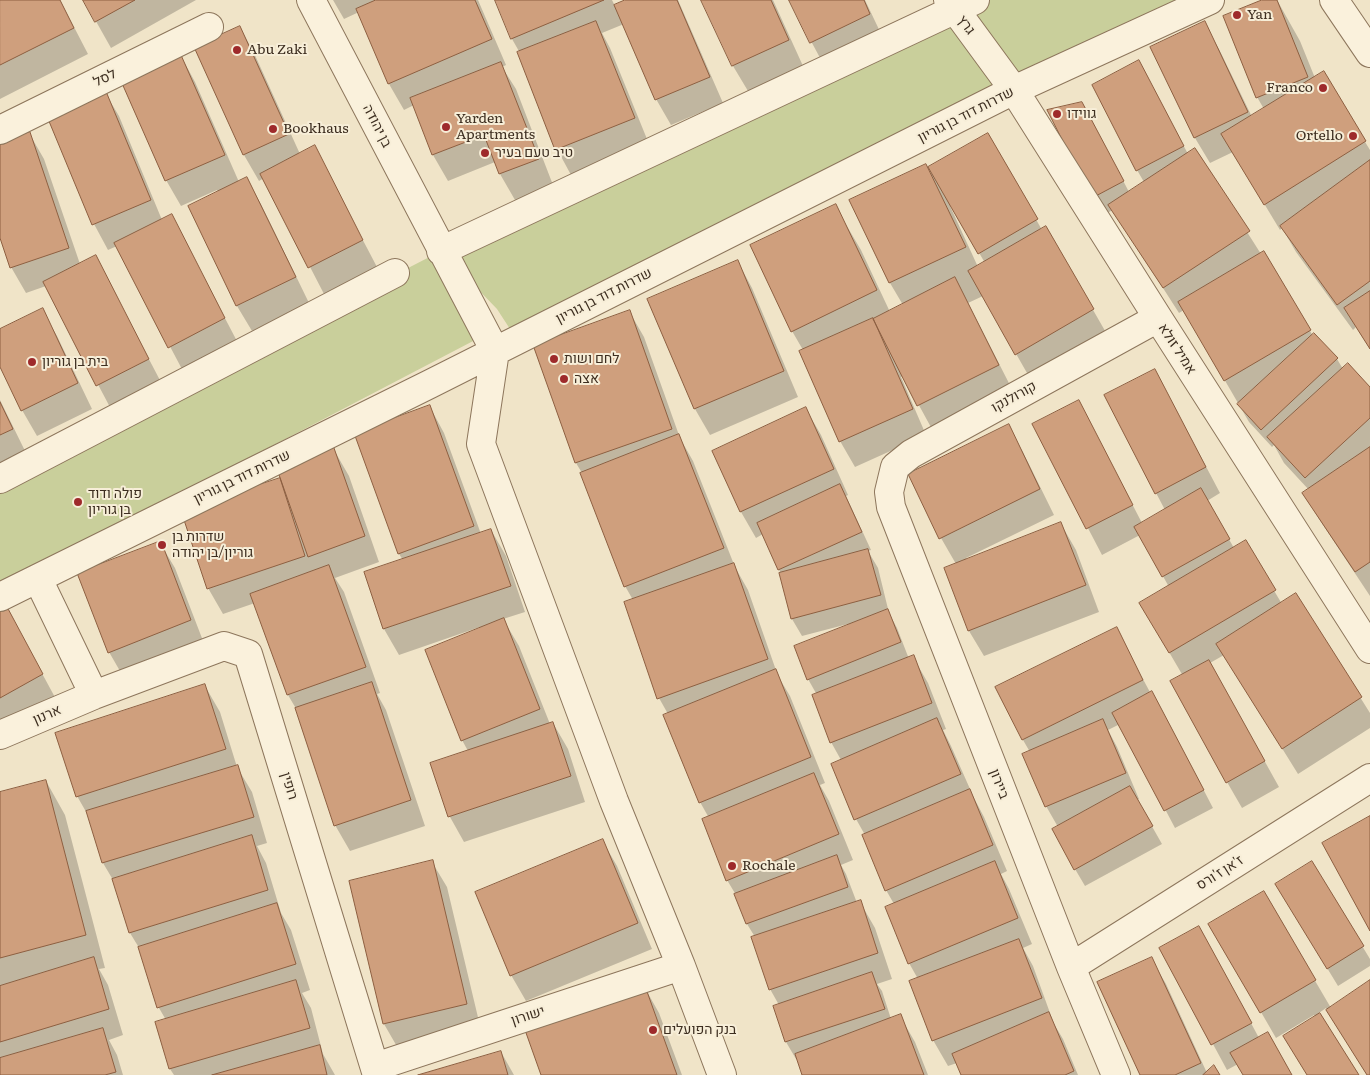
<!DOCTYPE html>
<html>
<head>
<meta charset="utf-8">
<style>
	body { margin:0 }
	canvas { display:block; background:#f0e4c8 }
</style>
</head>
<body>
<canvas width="1370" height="1075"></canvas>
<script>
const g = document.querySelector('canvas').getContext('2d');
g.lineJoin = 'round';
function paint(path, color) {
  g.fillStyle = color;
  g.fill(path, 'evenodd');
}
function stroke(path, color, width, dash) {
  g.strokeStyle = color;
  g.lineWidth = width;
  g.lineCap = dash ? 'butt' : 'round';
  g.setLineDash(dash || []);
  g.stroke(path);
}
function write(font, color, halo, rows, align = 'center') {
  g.font = font + ' Literata,Heebo,serif';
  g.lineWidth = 4;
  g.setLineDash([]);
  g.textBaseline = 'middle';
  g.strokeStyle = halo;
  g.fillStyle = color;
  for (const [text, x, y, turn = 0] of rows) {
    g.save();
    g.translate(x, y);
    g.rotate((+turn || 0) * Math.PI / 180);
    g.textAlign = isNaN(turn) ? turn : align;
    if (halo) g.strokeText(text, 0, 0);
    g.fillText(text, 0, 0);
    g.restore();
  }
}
const green = new Path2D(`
	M966 0H1209L510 329 497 309 443 253 477 339 0 588V479L441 251Z`);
const shadow = new Path2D(`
	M0 0H60L88 54 0 99Z
	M84 0H196L111 48Z
	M333 0H478L506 65 502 67 516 89 553 185 515 200 500 174 495 162 448 181 433 155 414 105 404 110 389 84 359 12 344 19Z
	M496 0H612L615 6 628 0H678L723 103 671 125 656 99 624 24 602 33 610 48 649 144 571 175 557 149 520 53 512 39Z
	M703 0H773L803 66 748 91 733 66Z
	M791 0H865L884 40 826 69 812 43Z
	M1266 0H1277L1300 41 1315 78 1323 73 1370 150V349L1356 327 1353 330 1296 252 1282 228 1280 230 1233 152 1210 163 1195 138 1152 48 1204 23 1219 49 1252 117 1264 109 1257 97Z
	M240 27 254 53 300 154 314 147 377 267 324 294 264 178 259 181 244 155 195 48Z
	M181 56 195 82 239 182 246 178 261 204 309 303 252 331 237 306 189 207 218 192 217 190 181 206 166 180Z
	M1139 62 1188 154 1195 150 1261 254 1264 252 1313 336 1337 359 1343 369 1370 389V596L1319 519 1304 494 1309 490 1284 463 1274 445 1272 447 1249 422 1184 310 1179 313 1113 210 1103 215 1093 197 1092 121 1129 192 1144 182 1137 170Z
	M104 91 119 116 162 220 171 215 239 345 184 373 117 246 108 250 94 224Z
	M29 133 44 159 80 264 95 256 163 386 112 411 46 286 26 293 11 267 0 234V144Z
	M988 134 1042 230 1046 228 1108 336 1031 380 983 296 968 303 1013 391 933 431 903 376 901 377 926 435 855 467 840 441 803 350 792 331 835 206 861 250 890 312 903 305 890 283 851 201 926 165 931 174ZM950 206H952L985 263 978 267Z
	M738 262 752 288 798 397 710 435 695 409 649 299Z
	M42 310 57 336 92 409 37 436 22 410 0 364V330Z
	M629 311 644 337 680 438 693 461 735 567 748 590 778 676 790 696 825 783 820 785 829 801 853 860 841 865 846 874 857 903 860 902 875 928 892 979 877 984 882 991 891 1019 900 1016 915 1042 928 1075H804L798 1059H796L786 1042 779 1005 770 989 755 937 747 924 736 895 727 880 709 818 700 802 668 714 659 698 633 600 625 586 582 473 576 463 535 345Z
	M1155 370 1220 493 1207 501 1234 548 1245 542 1282 604 1296 595 1370 713V728L1298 774 1224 655 1210 663 1279 787 1242 808 1227 782 1183 676 1141 604 1169 587 1140 535 1102 555 1034 425 1079 402 1142 523 1165 510 1105 396Z
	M0 400 27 455 0 469Z
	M430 407 444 433 481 534 491 530 506 556 525 612 503 619 519 646 550 724 553 723 568 749 585 802 464 842 450 817 432 764 468 751 462 740 480 627 399 655 384 629 366 573 403 560 399 554Z
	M806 409 821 435 848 495 846 496 871 550 868 551 878 568 889 613 897 628 909 659 913 657 928 683 946 729 943 730 951 746 974 798 984 817 1007 871 1001 874 1009 889 1032 944 1023 948 1033 966 1054 1024 1063 1039 1078 1075H962L957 1063 948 1066 933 1040 918 979 909 963 894 904 886 890 865 835 856 819 841 760 831 742 817 695 808 679 849 626 848 624 802 636 792 619 781 574 763 534 756 538 741 512 713 451Z
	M1008 426 1023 452 1054 515 966 558 967 560 1061 524 1076 550 1099 612 984 656 969 631 945 569 956 564 941 538Z
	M334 450 349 476 379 562 335 578 344 592 380 693 377 694 386 710 425 826 350 851 335 825 298 712 288 695 255 603 223 614 208 588 183 512 281 479Z
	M160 543 175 568 205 646 124 678 109 652Z
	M6 607 57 701 0 731V610Z
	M1116 629 1151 694 1162 710 1213 808 1175 828 1120 724 1108 730 1117 747 1139 799 1137 800 1162 844 1085 886 1075 869 1058 827 1046 806 1030 752 1023 740Z
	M205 686 220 712 237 767 252 792 267 843 257 846 266 863 281 913 291 930 310 990 302 993 311 1008 323 1054 335 1075H174L170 1069 157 1023 166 1020 159 1008 141 951 130 933 116 885 103 863 89 817 77 796Z
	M46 781 65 815 105 968 99 969 108 985 123 1035 109 1040 117 1055 123 1075H0V793Z
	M602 840 617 866 652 949 526 1001 511 975Z
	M432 862 447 887 481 1030 399 1050 384 1024Z
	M1312 863 1370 959V966L1338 986 1287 902Z
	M1263 892 1331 1008 1370 981V1075H1367L1326 1008 1319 1013 1358 1075H1308L1315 1017 1314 1015 1276 1038 1210 924Z
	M1161 948 1214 954 1259 1038 1291 1075H1244L1238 1064 1227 1070Z
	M1151 958 1166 984 1207 1073 1218 1075H1142Z
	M645 988 659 1013 682 1075H543Z
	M501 1052 514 1075H423Z`);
const building = new Path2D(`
	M0 0H60L74 28 0 65Z
	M83 0H135L95 22Z
	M376 0H475L492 39 388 84 356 9Z
	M495 0H604L511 39Z
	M625 0H677L710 77 655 100 614 5Z
	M701 0H771L789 40 732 66Z
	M789 0H864L870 14 810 43Z
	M1262 0H1277L1308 77 1256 98 1223 16Z
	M596 21 635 118 555 150 517 52Z
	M1205 21 1248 112 1194 138 1150 47Z
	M240 26 289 134 243 155 194 47Z
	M181 55 225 155 165 181 121 81Z
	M1139 60 1184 146 1136 171 1092 85Z
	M501 62 539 159 499 174 484 135 432 155 410 98Z
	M1324 71 1366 141 1264 205 1221 134Z
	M105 89 151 200 92 225 46 114Z
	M1082 102 1124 181 1092 198 1047 110Z
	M30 132 69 248 10 268 0 238V142Z
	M988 133 1038 219 978 254 928 167Z
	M315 145 363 240 308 268 260 174Z
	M1195 148 1250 231 1163 288 1108 205Z
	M1370 160V281L1337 305 1280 226Z
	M926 164 966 247 889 283 849 200Z
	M247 177 296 277 236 306 188 206Z
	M836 204 877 290 791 332 750 245Z
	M172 214 225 318 168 348 114 243Z
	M1046 226 1094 309 1015 355 968 271Z
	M1264 251 1311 330 1224 381 1178 302Z
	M96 255 149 359 96 386 43 282Z
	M738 260 784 371 694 409 647 299Z
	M955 277 999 365 917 406 873 319Z
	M1370 291V349L1344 308Z
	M43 308 78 383 21 411 0 367V329Z
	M630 310 672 429 575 463 533 345Z
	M873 318 913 409 839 442 799 351Z
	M1314 333 1338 358 1261 430 1237 404Z
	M1348 363 1370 387V418L1305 478 1267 437Z
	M1155 369 1206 467 1155 494 1104 395Z
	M1079 400 1133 505 1086 529 1032 424Z
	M0 402 13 429 0 435Z
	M430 405 474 526 398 554 354 433Z
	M806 407 834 469 740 512 712 451Z
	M1009 424 1040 489 939 539 908 474Z
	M679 434 724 548 624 587 580 473Z
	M1370 447V562L1355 572 1302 493Z
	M334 448 365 536 308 557 277 469Z
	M280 478 305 556 207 589 181 511Z
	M840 484 862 532 778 570 757 523Z
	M1201 488 1230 539 1162 577 1134 527Z
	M1061 522 1086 585 968 631 944 568Z
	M491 529 511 586 383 629 364 572Z
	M1246 540 1276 590 1169 653 1139 603Z
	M161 541 191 620 108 653 77 573Z
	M868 549 881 595 791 619 779 573Z
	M734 563 768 659 657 699 624 602Z
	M329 565 366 667 287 695 250 594Z
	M1296 593 1362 697 1282 749 1216 644Z
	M6 605 43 674 0 698V608Z
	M888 609 901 642 807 680 794 646Z
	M504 618 540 709 461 741 425 650Z
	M1117 627 1143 680 1022 740 995 687Z
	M914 655 932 703 830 743 812 695Z
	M1209 660 1265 761 1226 783 1170 681Z
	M776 669 811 757 699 803 663 715Z
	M372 682 411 800 334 826 295 708Z
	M205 684 226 749 76 797 55 733Z
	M1152 691 1204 790 1164 811 1112 713Z
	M937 718 961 774 854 820 831 764Z
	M1103 719 1126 773 1045 807 1022 754Z
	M553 722 571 776 448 817 430 763Z
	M238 765 254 817 102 863 86 811Z
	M814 773 839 834 726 881 702 819Z
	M46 780 86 935 0 958V792Z
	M1130 786 1153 826 1074 870 1052 829Z
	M970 789 993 845 885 891 862 835Z
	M1370 816V931L1322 843Z
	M252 835 268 890 129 933 112 879Z
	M603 839 638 923 510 976 475 892Z
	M837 855 848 887 746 924 734 894Z
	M433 860 467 1004 383 1024 349 881Z
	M995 861 1018 918 908 964 885 907Z
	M1312 861 1364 946 1327 969 1275 884Z
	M1264 891 1316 980 1260 1013 1208 924Z
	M861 900 878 953 769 990 751 937Z
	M277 903 296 964 157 1008 138 947Z
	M1199 926 1252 1023 1211 1045 1159 948Z
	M1019 939 1042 998 932 1041 909 981Z
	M94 957 109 1009 0 1042V986Z
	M1152 957 1201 1063 1175 1075H1140L1097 982Z
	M872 972 885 1009 785 1042 773 1006Z
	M296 980 310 1028 169 1069 155 1022Z
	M1370 980V1075H1367L1326 1010Z
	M645 986 677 1075H541L525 1030Z
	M1049 1012 1074 1071 1065 1075H961L952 1054Z
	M1320 1013 1359 1075H1307L1283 1036Z
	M901 1014 924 1075H802L795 1054Z
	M103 1028 116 1072 105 1075H0V1058Z
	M1268 1032 1292 1075H1243L1230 1053Z
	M320 1045 327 1075H212Z
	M501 1051 508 1075H418Z
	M1214 1065 1220 1075H1203Z`);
const minor = new Path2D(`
	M311 0 495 351 481 444 614 801 681 966 722 1075
	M948 0 1014 90 1158 318 1370 649
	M1334 0 1370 53
	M0 130 209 27
	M441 251 975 0
	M0 479 395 273
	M38 579 94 695
	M0 597 430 384 1014 90 1210 0
	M0 735 94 695 224 646 248 654 377 1075
	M1071 967 1370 778
	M375 1067 681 966
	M1116 1075 1071 967 891 507 889 492 895 467 911 454 1158 318`);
const markers = [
	[1237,15,5,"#9e2a2b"],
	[237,50,5,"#9e2a2b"],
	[1323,88,5,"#9e2a2b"],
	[1057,114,5,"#9e2a2b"],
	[446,127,5,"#9e2a2b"],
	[273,129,5,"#9e2a2b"],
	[1353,136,5,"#9e2a2b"],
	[485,153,5,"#9e2a2b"],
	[554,359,5,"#9e2a2b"],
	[32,362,5,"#9e2a2b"],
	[564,379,5,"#9e2a2b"],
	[78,502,5,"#9e2a2b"],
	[162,545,5,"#9e2a2b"],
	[732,866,5,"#9e2a2b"],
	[653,1030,5,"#9e2a2b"]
];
const poiNames = [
	["Yan",1247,15],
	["Abu Zaki",247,50],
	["Franco",1313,88,"right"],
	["גווידו",1067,114],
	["Yarden",456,119],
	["Apartments",456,135],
	["Bookhaus",283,129],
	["Ortello",1343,136,"right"],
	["טיב טעם בעיר",495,153],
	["לחם ושות",564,359],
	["בית בן גוריון",42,362],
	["אצה",574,379],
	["פולה ודוד",88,494],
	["בן גוריון",88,510],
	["שדרות בן",172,537],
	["גוריון/בן יהודה",172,553],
	["Rochale",742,866],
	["בנק הפועלים",663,1030]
];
const streetNames = [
	["גרץ",966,25,54],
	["לסל",105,78,-26],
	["שדרות דוד בן גוריון",966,115,-27],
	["בן יהודה",377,126,63],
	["שדרות דוד בן גוריון",604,296,-27],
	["אמיל זולא",1177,349,57],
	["קורולנקו",1014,397,-29],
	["שדרות דוד בן גוריון",242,477,-26],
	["ארנון",47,715,-23],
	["ביירון",999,784,69],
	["רופין",289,786,73],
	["ז'אן ז'ורס",1220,873,-32],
	["ישורון",528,1016,-18]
];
paint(green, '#c9cf9b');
paint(shadow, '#0003');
paint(building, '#cf9f7d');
stroke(building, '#8d5f41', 1);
stroke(minor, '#8d765c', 30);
stroke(minor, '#faf1dc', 28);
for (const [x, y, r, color] of markers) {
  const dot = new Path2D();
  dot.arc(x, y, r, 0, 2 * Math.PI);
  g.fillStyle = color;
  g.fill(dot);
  stroke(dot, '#f7eed8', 2);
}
write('14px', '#3d2e20', '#f7eed8', poiNames, 'left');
write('14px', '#3d2e20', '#f7eed8', streetNames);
</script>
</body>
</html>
